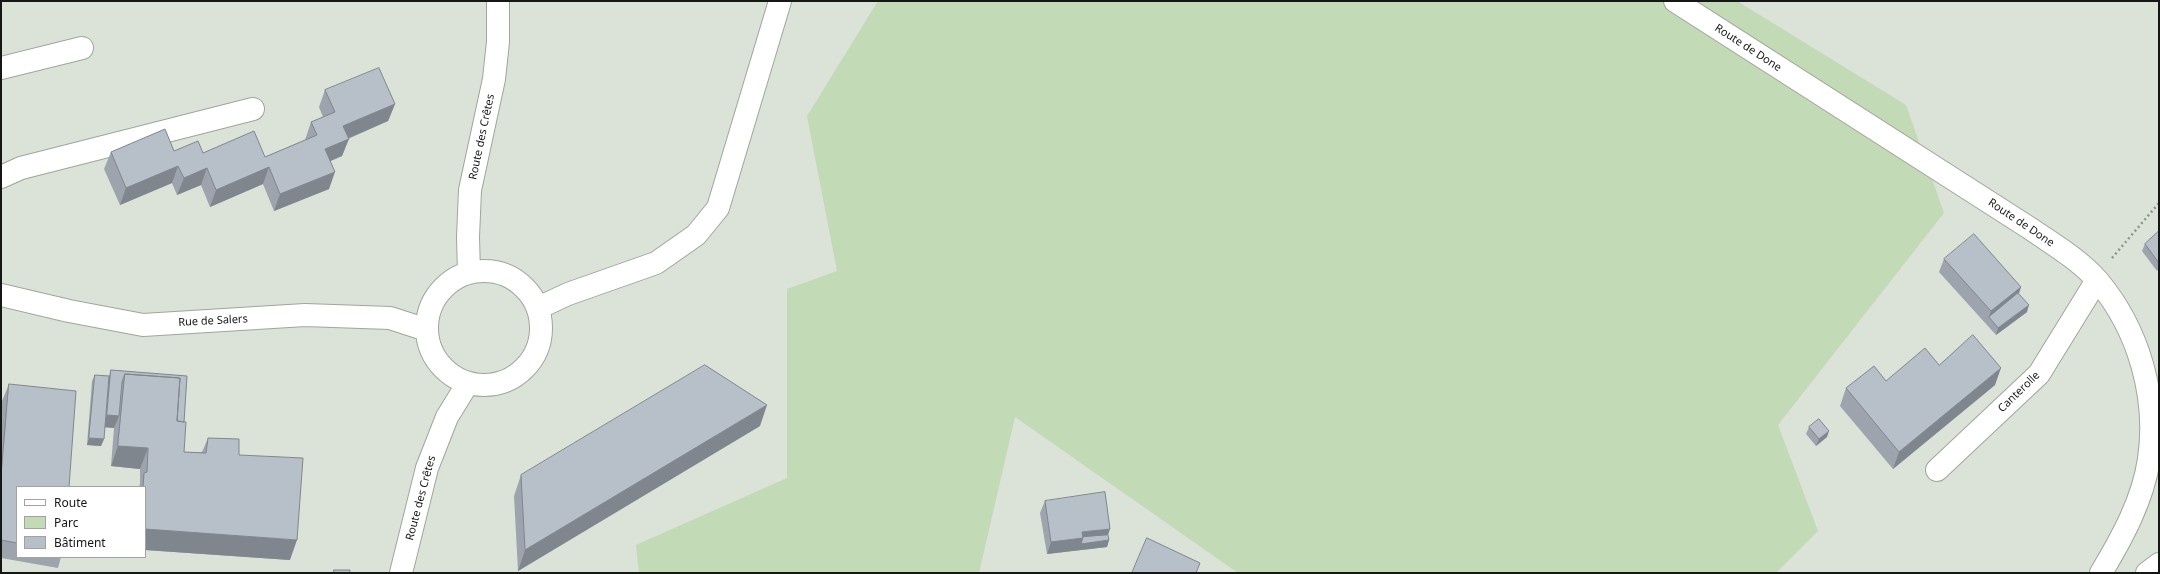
<!DOCTYPE html>
<html>
<head>
<meta charset="utf-8">
<style>
	body { margin:0 }
	#map { position:relative; width:2160px; height:574px; overflow:hidden; background:#dbe2d7; font-family:"Noto Sans",sans-serif }
	canvas { display:block }
	.frame { position:absolute; inset:0; border:2px solid #141713; pointer-events:none }
	.legend { position:absolute; left:16px; top:486px; width:130px; height:72px; box-sizing:border-box; background:#fff; border:1px solid #a1a2a1; margin:0; padding:5px 7px; list-style:none; font-size:12px; color:#141713 }
	.legend li { display:flex; align-items:center; gap:8px; height:20px }
	.legend b { width:20px; border:1px solid #a1a2a1 }
</style>
</head>
<body>
<div id="map">
<canvas width="2160" height="574"></canvas>
<div class="frame"></div>
<ul class="legend">
<li><b style="height:5px;background:#fff"></b>Route</li>
<li><b style="height:11px;background:#c3dab6"></b>Parc</li>
<li><b style="height:11px;background:#b7bfc9"></b>Bâtiment</li>
</ul>
</div>
<script>
const g = document.querySelector('canvas').getContext('2d');
g.lineJoin = 'round';
function paint(path, color) {
  g.fillStyle = color;
  g.fill(path, 'evenodd');
}
function stroke(path, color, width, dash) {
  g.strokeStyle = color;
  g.lineWidth = width;
  g.lineCap = dash ? 'butt' : 'round';
  g.setLineDash(dash || []);
  g.stroke(path);
}
function write(font, color, halo, rows, align = 'center') {
  g.font = font + ' "Noto Sans",sans-serif';
  g.lineWidth = 3;
  g.setLineDash([]);
  g.textBaseline = 'middle';
  g.strokeStyle = halo;
  g.fillStyle = color;
  for (const [text, x, y, turn = 0] of rows) {
    g.save();
    g.translate(x, y);
    g.rotate((+turn || 0) * Math.PI / 180);
    g.textAlign = isNaN(turn) ? turn : align;
    if (halo) g.strokeText(text, 0, 0);
    g.fillText(text, 0, 0);
    g.restore();
  }
}
const green = new Path2D(`
	M878 1H1737L1906 105 1944 213 1778 425 1818 531 1776 573H1238L1015 417 979 573H639L636 545 787 478V289L837 271 807 116Z`);
const path = new Path2D(`
	M2112 258 2159 203`);
const minor = new Path2D(`
	M1675 1 2031 229C2054 245 2080 260 2098 281 2139 330 2158 397 2149 459 2143 500 2122 538 2101 573
	M1 68 82 48
	M1 177 21 168 253 109
	M427 328a57 57 0 1 1 114 0a57 57 0 1 1-114 0Z
	M469 273 468 237 470 190 494 79 498 42V1
	M1 295 69 311 143 325 305 315 390 318 427 330
	M538 308 568 294 656 263 696 235 718 208 780 1
	M1937 470 2039 374 2097 280
	M401 573 427 468 447 417 468 383
	M2147 573 2159 564`);
const wall = new Path2D(`
	M325 90 395 104 388 121 348 139 342 156 330 161 329 189 274 211 263 184 210 207 201 185 177 195 172 183 120 205 104 169 111 152 174 151 265 157 305 140 311 122 323 117 319 107Z
	M2159 232V269L2157 271 2142 251 2145 244Z
	M1944 259 2021 287 2019 294 2027 312 1996 335 1939 272Z
	M1939 365 1995 385 1893 469 1840 406 1846 388 1886 381Z
	M111 370 187 376 184 422V452H202L208 438 239 455 290 560 145 550V487H139L140 484V469L111 466 114 428 104 427V439L101 446 87 445 92 381 95 375 109 376Z
	M9 384 17 487V557H61L58 568 1 558V419L2 401Z
	M760 426 518 571 514 496 521 475Z
	M1809 427 1827 437 1816 446 1806 434Z
	M1045 501 1108 535 1109 540 1107 547 1047 554 1040 513Z`);
const shadedWall = new Path2D(`
	M395 104 388 121 337 143 343 126Z
	M349 139 342 156 319 166 325 149Z
	M178 166 172 183 120 205 126 188Z
	M269 167 263 184 210 207 216 190Z
	M207 168 201 185 177 195 184 178Z
	M335 172 329 189 274 211 280 194Z
	M2021 287 2016 300 1989 317 1991 311Z
	M2029 305 2027 312 1996 335 1998 328Z
	M2001 368 1995 385 1893 469 1899 452Z
	M767 405 760 426 518 571 525 550Z
	M107 415 119 416 114 428 103 427Z
	M1829 431 1827 437 1816 446 1819 439Z
	M89 438 104 439 101 446 87 445Z
	M118 446 148 448 140 469 111 466Z
	M145 529 297 540 290 560 145 550Z
	M1110 529 1106 541 1109 540 1107 547 1047 554 1051 542 1082 532Z`);
const building = new Path2D(`
	M379 68 395 104 343 126 349 139 325 149 335 172 280 194 269 167 216 190 207 168 184 178 178 166 126 188 111 152 165 129 174 151 198 141 203 153 254 131 265 157 317 135 311 122 335 112 325 90Z
	M2159 231V263L2145 244Z
	M1974 234 2021 287 1991 311 1944 259Z
	M2018 293 2029 305 1998 328 1989 317Z
	M1973 335 2001 368 1899 452 1846 388 1874 366 1886 381 1925 348 1939 365Z
	M705 365 767 405 525 550 521 475Z
	M111 370 187 376 184 422 177 421 180 378 125 374 122 382 119 416 107 415Z
	M125 374 180 378 177 421 186 422 184 452 206 453 208 438 239 439V455L303 458 297 540 145 529V487H143L144 473 147 472 148 448 118 446Z
	M95 375 109 376 104 439 89 438Z
	M9 384 76 391 69 487H17V543L1 540V476Z
	M1819 419 1829 431 1819 439 1809 427Z
	M1105 492 1110 529 1082 532 1083 538 1051 542 1045 501Z
	M1108 535 1109 540 1081 544 1083 537Z
	M1147 538 1200 563 1196 573H1132Z
	M334 570H350V573H334Z`);
const streetNames = [
	["Route de Done",1748,48,33],
	["Route des Crêtes",482,137,-78],
	["Route de Done",2021,223,34],
	["Rue de Salers",213,321,-3],
	["Canterolle",2019,392,-44],
	["Route des Crêtes",421,498,-75]
];
paint(green, '#c3dab6');
stroke(minor, '#9fa69c', 24);
stroke(path, '#8e938b', 2.5, [2, 3]);
stroke(minor, '#fff', 22);
paint(wall, '#9da4ad');
paint(shadedWall, '#80868d');
paint(building, '#b7bfc9');
stroke(building, '#80868d', 1);
write('11px', '#141713', '#fff', streetNames);
</script>
</body>
</html>
